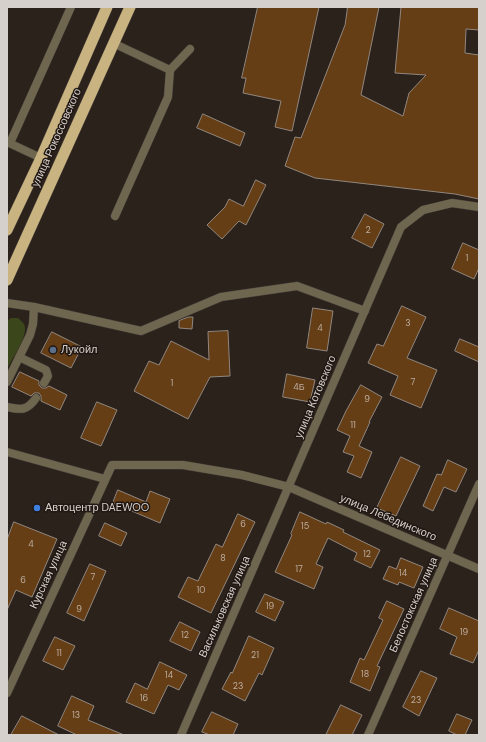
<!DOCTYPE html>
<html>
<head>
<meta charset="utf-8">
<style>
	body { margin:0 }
	#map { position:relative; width:486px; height:742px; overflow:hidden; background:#2b221c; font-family:"DM Sans",sans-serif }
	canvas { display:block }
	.frame { position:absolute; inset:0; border:8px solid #d6d0cc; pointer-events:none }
</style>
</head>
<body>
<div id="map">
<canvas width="486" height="742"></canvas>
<div class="frame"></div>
</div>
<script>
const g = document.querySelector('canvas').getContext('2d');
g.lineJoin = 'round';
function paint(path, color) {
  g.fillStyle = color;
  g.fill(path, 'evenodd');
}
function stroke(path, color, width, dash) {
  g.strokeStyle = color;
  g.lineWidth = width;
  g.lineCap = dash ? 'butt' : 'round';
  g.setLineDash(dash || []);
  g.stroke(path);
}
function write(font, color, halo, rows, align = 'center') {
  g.font = font + ' "DM Sans",sans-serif';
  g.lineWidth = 3;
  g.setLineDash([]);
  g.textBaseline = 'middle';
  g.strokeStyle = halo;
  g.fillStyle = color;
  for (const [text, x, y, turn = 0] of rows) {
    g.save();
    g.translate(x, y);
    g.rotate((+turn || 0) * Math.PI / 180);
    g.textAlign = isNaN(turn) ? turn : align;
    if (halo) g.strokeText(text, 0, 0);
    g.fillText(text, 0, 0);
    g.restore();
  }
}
const green = new Path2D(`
	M11 318H18C21 321 25 323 25 328 26 339 12 359 7 369V321Z`);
const building = new Path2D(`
	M258 7H319L292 131 275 127 281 101 243 93 246 78H242Z
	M348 7H379L361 95 403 116 409 93 426 75 395 73 401 7H479V30L466 29 465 53 479 55V199L455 194 315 178 285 166 295 137 301 138 345 25Z
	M203 114 245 133 240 146 197 128Z
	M256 180 266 185 246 225 239 221 222 239 207 225 225 207 229 199 243 206Z
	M365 214 384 224 372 248 352 238Z
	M463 243 479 250V268L474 279 452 269Z
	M402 306 426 317 407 358 437 370 421 408 390 395 398 376 368 363 377 344 383 346Z
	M313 308 333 311 327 351 307 348Z
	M189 317H193L192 329 179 328V321Z
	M228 331 230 376 210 377 188 419 134 391 149 361 159 365 171 341 209 360 208 332Z
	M52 332 82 347 71 368 41 353Z
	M460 339 479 347V362L455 351Z
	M20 372 39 381V385L42 388H46L49 386 67 395 60 410 41 401V396L39 393H34L31 396 12 387Z
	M287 374 315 380 310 402 283 397Z
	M361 385 382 397 369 422H370L359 446 372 452 361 478 347 472 354 456 343 452 350 436 337 430 346 411Z
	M97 402 117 410 101 446 81 438Z
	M401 457 420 466 396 516 377 508Z
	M448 460 467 469 456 492 444 487 433 511 423 506 437 474 441 475Z
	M118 490 146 502 150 491 170 499 160 523 113 503Z
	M300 512 326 524 327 522 344 530 343 532 380 550 371 568 354 560 357 553 328 538 316 564 323 567 314 589 275 572 292 535 291 534Z
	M238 514 255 522 211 613 178 597 188 577 198 581 216 544 222 547Z
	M14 522 57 539 32 597 16 590 7 610V540Z
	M105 523 127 533 121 546 99 536Z
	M401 558 423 567 414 588 399 582 398 585 383 579 389 566 396 569Z
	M90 564 106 571 84 621 67 613Z
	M265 594 284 602 275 621 256 612Z
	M387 601 404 609 377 666 380 667 370 691 350 682 360 658 364 660 383 620 379 618Z
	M449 608 479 621V650L473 663 450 654 457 637 440 629Z
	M180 622 200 632 191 651 170 641Z
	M249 636 274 648 262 675 259 673 245 701 222 689 231 672 232 673Z
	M55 637 75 646 63 670 43 661Z
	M160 662 187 675 179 690 168 685 154 714 126 702 135 683 147 689Z
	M421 671 437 678 419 716 403 707Z
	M72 696 94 706 88 720 124 735H77L58 726Z
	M341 705 362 715 352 735H326Z
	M212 712 238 724 233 735H210L202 732Z
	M457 714 472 720 465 735H457L449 731Z
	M22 716 59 735H11Z`);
const service = new Path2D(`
	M10 143 71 7
	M19 357 46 370 48 376 44 383
	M7 382 30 335 33 324 34 307
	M7 407C21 410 27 411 36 398
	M7 452 105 479`);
const minor = new Path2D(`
	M113 43 170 70 190 49
	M7 142 41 158
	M115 216 168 97 170 70
	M7 303 34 307 141 331 221 297 297 286 365 311
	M7 693 112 465H183L242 475 289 487 479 569
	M181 735 401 227 423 210 452 203 479 207
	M368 735 479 484`);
const trunk = new Path2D(`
	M7 230 41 158 107 7
	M7 280 130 7`);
const markers = [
	[53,350,4,"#5c6f8a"],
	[37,508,4,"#3f7fe0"]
];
const numberNames = [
	["2",368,231],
	["1",467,259],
	["3",408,324],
	["4",320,329],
	["7",413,383],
	["1",172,384],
	["4Б",299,388],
	["9",367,400],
	["11",353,426],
	["6",243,525],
	["15",305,527],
	["4",31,545],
	["12",367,555],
	["8",223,559],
	["17",299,570],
	["14",403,574],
	["7",93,578],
	["6",23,581],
	["10",201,591],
	["19",270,607],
	["9",79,610],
	["19",464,633],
	["12",185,636],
	["11",59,654],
	["21",255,656],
	["18",365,675],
	["14",169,676],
	["23",238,687],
	["16",144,699],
	["23",416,701],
	["13",76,716]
];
const streetNames = [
	["улица Рокоссовского",57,138,-66],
	["улица Котовского",316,397,-67],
	["улица Лебединского",388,518,23],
	["Курская улица",49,575,-65],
	["Белостокская улица",414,605,-66],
	["Васильковская улица",225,607,-66]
];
const poiNames = [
	["Лукойл",61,350],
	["Автоцентр DAEWOO",45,508]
];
paint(green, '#3b471a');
paint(building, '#663e16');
stroke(building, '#91877f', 1);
stroke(service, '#463e38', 9);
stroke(minor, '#463e38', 9);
stroke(trunk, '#463e38', 12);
stroke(service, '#6e664f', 8);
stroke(minor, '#6e664f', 8);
stroke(trunk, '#c9b481', 11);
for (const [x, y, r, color] of markers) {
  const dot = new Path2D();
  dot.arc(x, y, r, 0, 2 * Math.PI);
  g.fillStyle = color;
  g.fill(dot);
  stroke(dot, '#211813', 1.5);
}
write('9px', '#baac9e', null, numberNames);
write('11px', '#d6d0cc', '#211813', streetNames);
write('11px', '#d6d0cc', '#211813', poiNames, 'left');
</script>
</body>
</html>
